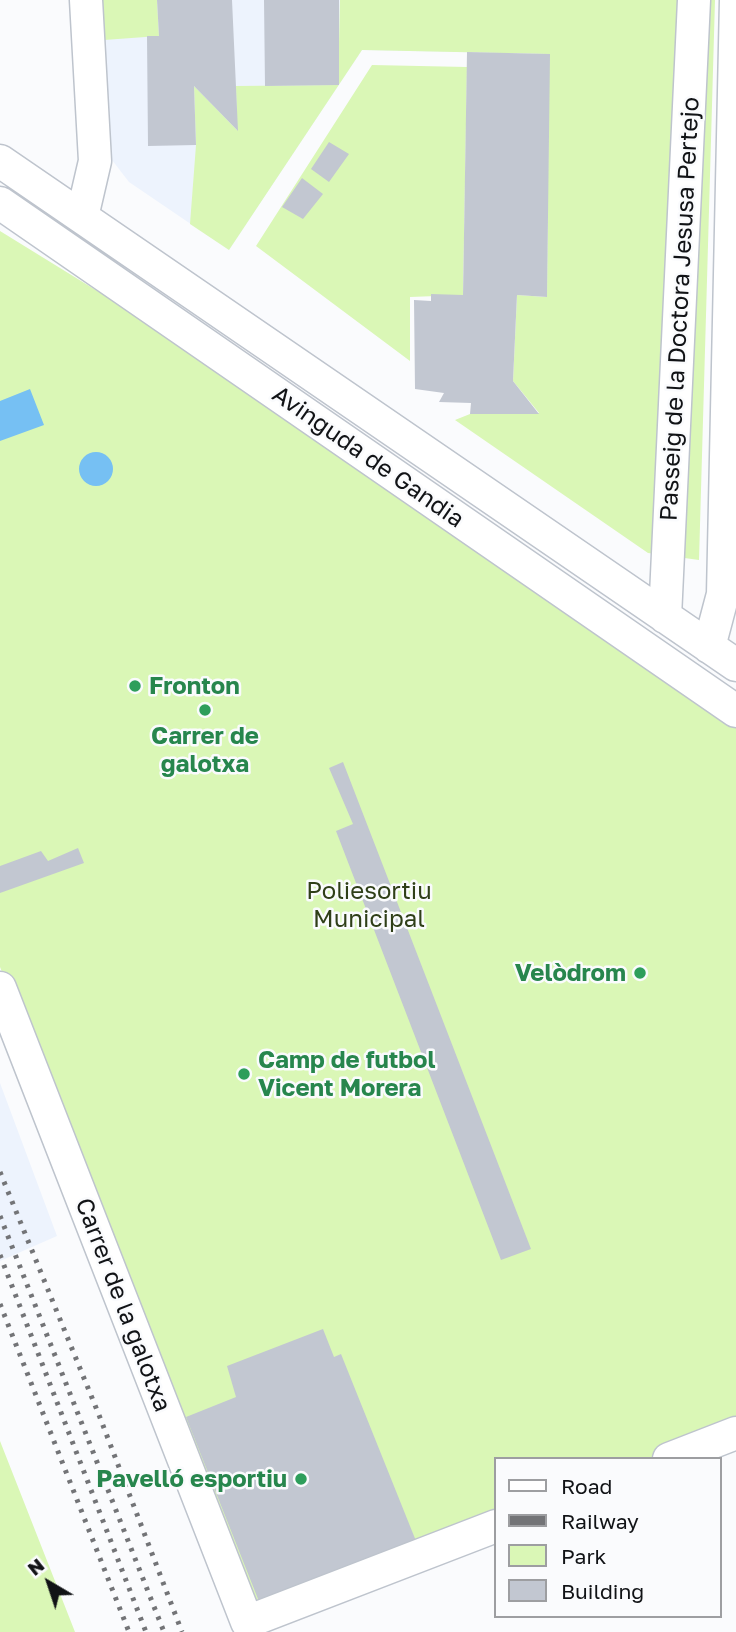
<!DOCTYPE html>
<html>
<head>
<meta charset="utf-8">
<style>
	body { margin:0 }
	#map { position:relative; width:736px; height:1632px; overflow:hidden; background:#fafbfd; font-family:"Golos Text",sans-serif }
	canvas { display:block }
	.legend { position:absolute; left:494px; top:1457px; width:228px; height:161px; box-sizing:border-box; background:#fafbfd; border:2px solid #9d9ea1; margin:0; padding:9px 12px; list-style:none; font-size:21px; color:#111316 }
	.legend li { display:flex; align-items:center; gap:14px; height:35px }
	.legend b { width:35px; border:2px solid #9d9ea1 }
	.north { position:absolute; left:14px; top:1548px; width:70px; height:70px; -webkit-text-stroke:5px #fafbfd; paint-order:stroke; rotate:321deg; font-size:19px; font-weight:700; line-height:28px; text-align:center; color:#111316 }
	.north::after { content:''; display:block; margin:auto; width:24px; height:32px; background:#111316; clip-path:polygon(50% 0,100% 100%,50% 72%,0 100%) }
</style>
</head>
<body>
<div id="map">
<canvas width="736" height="1632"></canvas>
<ul class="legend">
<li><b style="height:9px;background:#fff"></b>Road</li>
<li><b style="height:9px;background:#737477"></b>Railway</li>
<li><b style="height:19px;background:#daf7b6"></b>Park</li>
<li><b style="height:19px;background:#c2c7d1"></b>Building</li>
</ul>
<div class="north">N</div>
</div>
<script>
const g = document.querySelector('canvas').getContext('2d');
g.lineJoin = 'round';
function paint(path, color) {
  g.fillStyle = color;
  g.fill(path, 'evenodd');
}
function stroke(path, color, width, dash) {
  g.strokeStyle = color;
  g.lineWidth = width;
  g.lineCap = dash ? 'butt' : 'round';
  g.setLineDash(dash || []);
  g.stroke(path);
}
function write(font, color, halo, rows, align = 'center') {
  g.font = font + ' "Golos Text",sans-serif';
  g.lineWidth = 5;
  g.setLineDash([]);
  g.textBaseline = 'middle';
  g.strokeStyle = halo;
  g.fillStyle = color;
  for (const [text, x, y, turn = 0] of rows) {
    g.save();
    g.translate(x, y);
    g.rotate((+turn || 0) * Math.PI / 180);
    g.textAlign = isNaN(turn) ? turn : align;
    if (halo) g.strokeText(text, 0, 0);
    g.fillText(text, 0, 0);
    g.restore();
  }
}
const built = new Path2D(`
	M101 0H550V54L362 50 229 250 129 182 112 160Z
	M0 1083 57 1236 0 1261Z`);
const green = new Path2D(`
	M101 0H157L159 36 104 40Z
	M340 0H715L699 560 648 553 455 420 470 414 539 413 513 381 517 295 547 297 549 54 362 50 229 250 190 224 196 145 194 86 237 130 236 86 338 85Z
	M372 65 467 67 463 295 410 297V361L256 246Z
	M0 231 386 469 736 711V1424L647 1459H496V1518L251 1615 0 967Z
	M0 1441 75 1632H0Z`);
const water = new Path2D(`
	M30 389 44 425 0 441V401Z
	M79 469a17 17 0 1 1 34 0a17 17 0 1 1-34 0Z`);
const building = new Path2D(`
	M157 0H232L238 131 194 86 196 145 148 146 147 36H159Z
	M264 0H339V85L265 86Z
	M467 52 550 54 547 297 517 295 513 381 539 414H470L471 403 439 402 444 393 415 389 414 300 431 301V294L463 295Z
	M329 142 349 154 329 182 311 169Z
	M302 178 323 194 303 219 282 207Z
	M343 762 531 1249 501 1260 336 831 353 824 329 768Z
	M78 848 84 863 0 893V866L41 851 48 861Z
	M323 1329 334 1357 341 1354 416 1541 260 1604 186 1417 236 1397 227 1366Z`);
const street = new Path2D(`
	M0 161 736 665
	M0 203 736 711
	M82 217 95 161 86 0
	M665 617 694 0
	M709 647 723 594 736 0
	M0 988 247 1622 496 1526
	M669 1459 736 1433`);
const rail = new Path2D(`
	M0 1172 99 1415 182 1632
	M0 1216 164 1632
	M0 1255 146 1632
	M0 1304 129 1632`);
const markers = [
	[135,686,7,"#2e9e5b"],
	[205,710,7,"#2e9e5b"],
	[640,973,7,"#2e9e5b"],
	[244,1074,7,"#2e9e5b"],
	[301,1479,7,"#2e9e5b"]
];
const streetNames = [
	["Passeig de la Doctora Jesusa Pertejo",680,309,-87],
	["Avinguda de Gandia",368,457,35],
	["Carrer de la galotxa",123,1305,69]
];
const leisureNames = [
	["Fronton",149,686],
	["Carrer de",205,736,"center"],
	["galotxa",205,764,"center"],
	["Velòdrom",626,973,"right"],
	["Camp de futbol",258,1060],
	["Vicent Morera",258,1088],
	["Pavelló esportiu",287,1479,"right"]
];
const parkNames = [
	["Poliesortiu",369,891],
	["Municipal",369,919]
];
paint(built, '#edf3fd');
paint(green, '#daf7b6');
paint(water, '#76c0f3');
paint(building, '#c2c7d1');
stroke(street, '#bec4cd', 35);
stroke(street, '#fff', 32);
stroke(rail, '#737477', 5, [3.5, 7]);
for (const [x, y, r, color] of markers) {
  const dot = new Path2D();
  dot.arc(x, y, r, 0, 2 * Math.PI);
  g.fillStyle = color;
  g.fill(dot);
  stroke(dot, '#fafbfd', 2.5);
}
write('24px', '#111316', '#fafbfd', streetNames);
write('bold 24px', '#27864d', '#fafbfd', leisureNames, 'left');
write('24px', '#2f3f18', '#fafbfd', parkNames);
</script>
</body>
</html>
